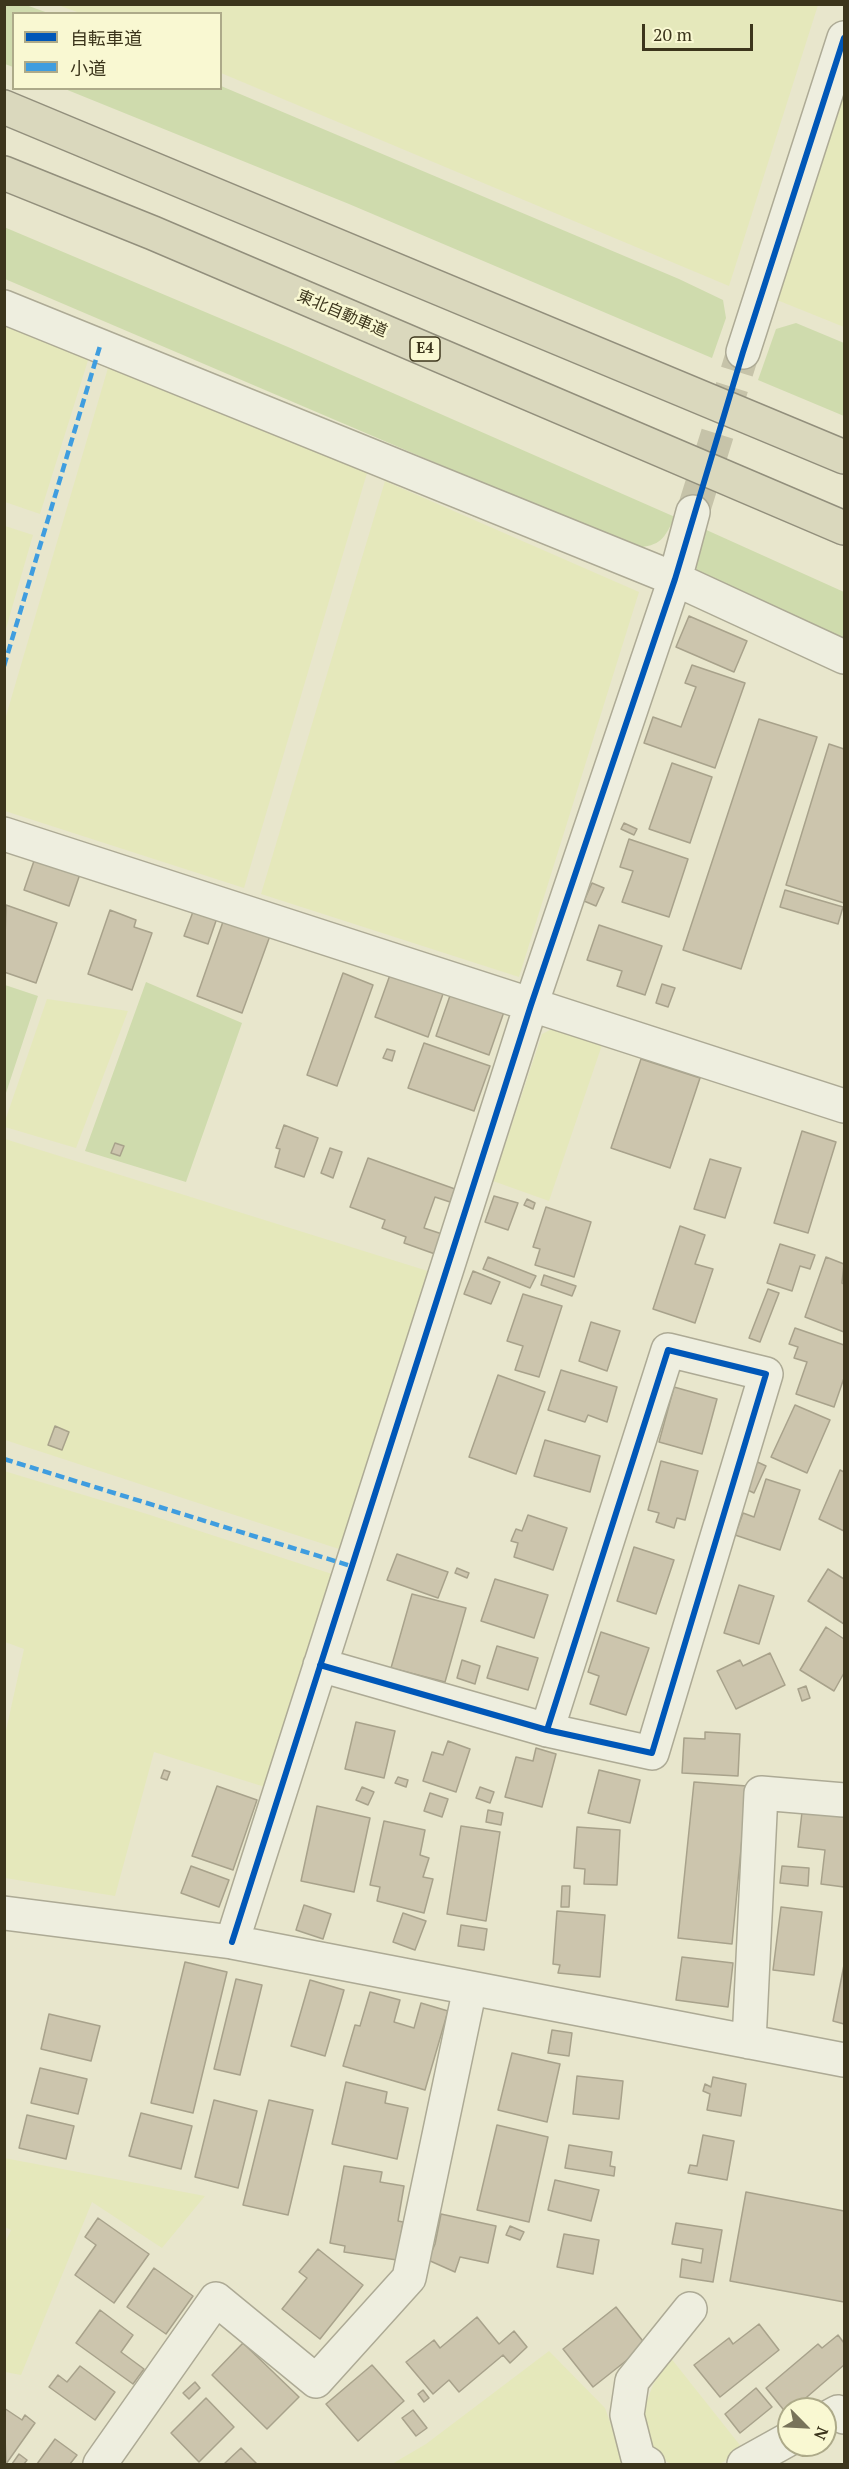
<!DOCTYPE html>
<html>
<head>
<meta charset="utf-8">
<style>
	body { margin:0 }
	#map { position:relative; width:849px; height:2469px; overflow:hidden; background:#e8e6cc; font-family:"PT Serif","Noto Sans JP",serif }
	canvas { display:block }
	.frame { position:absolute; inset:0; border:6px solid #3c351c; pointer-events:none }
	.legend { position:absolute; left:12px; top:12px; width:210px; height:78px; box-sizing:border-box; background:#f9f8d2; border:2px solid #adaa89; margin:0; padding:8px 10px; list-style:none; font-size:18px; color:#3c351c }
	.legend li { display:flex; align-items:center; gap:12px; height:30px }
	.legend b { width:30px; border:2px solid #adaa89 }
	.north { position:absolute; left:777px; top:2397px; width:60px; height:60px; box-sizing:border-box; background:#f9f8d2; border:2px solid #adaa89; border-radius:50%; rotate:114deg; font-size:16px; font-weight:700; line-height:24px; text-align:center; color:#3c351c }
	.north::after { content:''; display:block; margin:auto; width:21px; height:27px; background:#78735a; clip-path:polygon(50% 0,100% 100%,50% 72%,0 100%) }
	.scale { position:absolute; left:642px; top:24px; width:111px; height:27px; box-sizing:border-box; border:3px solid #3c351c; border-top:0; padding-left:8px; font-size:18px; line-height:21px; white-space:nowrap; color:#3c351c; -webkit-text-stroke:4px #f9f8d2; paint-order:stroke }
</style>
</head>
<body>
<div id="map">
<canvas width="849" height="2469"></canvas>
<div class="frame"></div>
<ul class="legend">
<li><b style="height:8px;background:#0057b8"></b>自転車道</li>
<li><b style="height:8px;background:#3f9ddf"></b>小道</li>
</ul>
<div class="north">N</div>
<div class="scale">20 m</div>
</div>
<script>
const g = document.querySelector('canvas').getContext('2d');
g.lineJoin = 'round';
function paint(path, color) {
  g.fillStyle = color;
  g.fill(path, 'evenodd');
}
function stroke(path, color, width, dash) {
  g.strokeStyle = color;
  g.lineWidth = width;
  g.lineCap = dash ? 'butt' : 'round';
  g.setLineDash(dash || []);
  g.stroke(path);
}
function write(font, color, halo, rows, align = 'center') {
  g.font = font + ' "PT Serif","Noto Sans JP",serif';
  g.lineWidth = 5;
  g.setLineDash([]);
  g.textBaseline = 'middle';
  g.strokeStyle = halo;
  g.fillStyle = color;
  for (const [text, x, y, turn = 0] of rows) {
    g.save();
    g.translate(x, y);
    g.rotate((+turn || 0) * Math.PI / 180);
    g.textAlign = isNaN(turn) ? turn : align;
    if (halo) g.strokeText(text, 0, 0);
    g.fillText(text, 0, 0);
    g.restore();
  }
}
const farmland = new Path2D(`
	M525 4 532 7 533 4 818 5 729 286 221 73 220 14 80 13 58 5Z
	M844 95V327L777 300Z
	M4 319 90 354 40 514 5 502Z
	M110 361 367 473 244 888 5 811 4 723Z
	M385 481 639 592 519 977 261 894Z
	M5 526 33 535 5 632 4 526Z
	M47 999 128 1011 76 1148 5 1127V1121Z
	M556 1027 602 1045 549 1201 493 1181 542 1034Z
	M5 1139 431 1272 342 1550 5 1440Z
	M4 1471 147 1514 332 1574 268 1788 154 1752 115 1896 5 1878V1735L24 1649 5 1642Z
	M4 2158 205 2196 162 2248 92 2202 21 2375 5 2372 4 2245 11 2230 5 2227Z
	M549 2351 605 2408 625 2464H392L426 2444Z
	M670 2357 743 2449 720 2464H671L658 2457 647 2440 641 2416 653 2385Z`);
const green = new Path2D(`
	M4 5H26L48 13 14 14 13 67 5 64Z
	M221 86 679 279 723 300 726 318 712 358 349 204 65 89 220 88Z
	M4 227 288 347 675 517C663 540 662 545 635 548L5 279Z
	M796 323 844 343V416L758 380 776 329Z
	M702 528 844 592V645L697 573 693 549Z
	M146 982 242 1023 186 1182 85 1151Z
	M5 985 38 996 5 1096 4 985Z`);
const building = new Path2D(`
	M689 616 747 641 734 672 676 647Z
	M692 665 745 683 715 768 644 743 653 717 681 727 696 687 685 683Z
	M759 719 817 737 741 969 683 950Z
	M829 744 844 749V903L786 885Z
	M672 763 712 777 690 843 649 829Z
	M624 823 637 829 634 835 621 829Z
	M629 839 688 859 669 917 622 902 633 871 620 867Z
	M35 858 80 874 69 906 24 890Z
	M592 883 604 888 596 906 584 901Z
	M785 890 843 907 838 924 780 907Z
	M6 905 57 923 36 983 4 972Z
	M194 909 217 918 208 944 184 936Z
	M110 910 136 920 134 927 152 933 132 990 88 974Z
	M225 916 271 933 242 1013 197 996Z
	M599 925 662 946 645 995 617 986 622 971 587 960Z
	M391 972 444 991 428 1037 375 1017Z
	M343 973 373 985 337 1086 307 1075Z
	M662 984 675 988 668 1007 656 1003Z
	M453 987 506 1006 489 1055 436 1036Z
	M424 1043 490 1066 474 1111 408 1088Z
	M387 1049 395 1051 392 1061 383 1058Z
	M641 1059 700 1078 670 1168 611 1148Z
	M284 1125 318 1138 304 1177 275 1167 280 1149 276 1148Z
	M802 1131 836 1142 808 1233 774 1223Z
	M115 1143 124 1146 120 1156 111 1153Z
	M330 1148 342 1152 333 1178 321 1173Z
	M368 1158 455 1189 450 1202 435 1197 424 1228 442 1234 435 1254 404 1243 406 1237 382 1228 385 1220 350 1207Z
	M710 1159 741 1168 725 1218 694 1209Z
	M494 1196 518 1203 508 1230 485 1222Z
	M527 1199 535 1203 533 1209 524 1205Z
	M546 1207 591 1222 574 1277 535 1265 540 1249 533 1247Z
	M680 1226 705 1235 695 1264 713 1269 695 1323 653 1309Z
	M780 1244 815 1255 810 1269 800 1266 792 1291 767 1283Z
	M488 1257 536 1276 530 1288 483 1269Z
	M826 1257 844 1264 842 1283 844 1284V1332L805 1317Z
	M473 1271 500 1282 491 1304 464 1294Z
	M544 1275 576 1286 572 1296 541 1285Z
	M768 1289 779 1293 760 1342 749 1338Z
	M523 1294 562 1306 539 1377 515 1370 523 1346 507 1341Z
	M591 1322 620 1331 607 1371 579 1361Z
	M795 1328 844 1345V1378L834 1407 796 1394 807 1362 794 1358 798 1347 789 1344Z
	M561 1370 617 1387 607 1422 588 1415 585 1422 548 1410Z
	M498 1375 545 1392 516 1474 469 1457Z
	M674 1387 717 1399 702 1454 659 1442Z
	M795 1405 830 1420 807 1473 771 1457Z
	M55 1426 69 1432 62 1450 48 1445Z
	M545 1440 600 1456 590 1492 534 1476Z
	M751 1459 766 1466 754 1493 739 1486Z
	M661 1461 698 1471 685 1520 677 1518 674 1528 656 1522 659 1513 648 1510Z
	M840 1470 844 1472V1531L819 1519Z
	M766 1479 800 1490 780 1550 735 1535 743 1513 754 1517Z
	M528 1515 567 1528 553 1570 514 1557 518 1543 511 1541 516 1529 522 1531Z
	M634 1547 674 1560 656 1614 617 1601Z
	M397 1554 448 1572 438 1598 387 1580Z
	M457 1568 469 1573 467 1578 455 1573Z
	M828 1569 844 1579V1624L808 1601Z
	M495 1579 548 1595 534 1638 481 1621Z
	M739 1585 774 1596 759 1644 724 1633Z
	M412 1594 466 1608 445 1682 391 1668Z
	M826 1627 844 1639V1673L834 1691 800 1670Z
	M601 1632 649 1648 626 1715 590 1704 599 1676 588 1672Z
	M497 1646 538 1658 528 1690 487 1678Z
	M770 1653 785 1685 736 1709 717 1671 740 1660 743 1666Z
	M462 1660 480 1666 475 1684 457 1678Z
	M806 1686 810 1698 802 1701 798 1689Z
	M356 1722 395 1731 384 1778 345 1769Z
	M705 1732 740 1734 738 1776 682 1773 684 1738 705 1739Z
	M448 1741 470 1749 456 1792 423 1781 432 1752 443 1755Z
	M536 1748 556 1754 542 1807 505 1797 516 1757 533 1761Z
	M164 1770 170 1772 167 1780 161 1778Z
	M599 1770 640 1780 630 1823 588 1813Z
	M398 1777 408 1780 406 1787 395 1783Z
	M694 1782 747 1786 732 1944 678 1938Z
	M217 1786 257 1800 233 1870 192 1856Z
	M362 1787 374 1792 368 1805 356 1800Z
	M480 1787 494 1792 490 1803 476 1798Z
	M430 1793 448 1799 442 1817 424 1811Z
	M317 1806 370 1818 354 1892 301 1881Z
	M488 1810 503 1813 501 1825 486 1822Z
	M802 1812 844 1817V1887L821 1884 825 1850 798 1847Z
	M384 1821 425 1830 420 1855 429 1858 423 1877 433 1879 424 1913 377 1901 380 1887 370 1885Z
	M461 1826 500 1832 486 1921 447 1914Z
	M577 1827 620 1830 617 1885 584 1884 585 1869 574 1868Z
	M191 1866 229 1880 219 1907 181 1893Z
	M782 1866 809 1868 808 1886 780 1883Z
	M562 1886H570L569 1907H561Z
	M304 1905 331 1914 323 1939 296 1930Z
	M781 1907 822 1912 814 1975 773 1970Z
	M557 1911 605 1915 600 1977 558 1973 560 1965 553 1964Z
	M403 1913 426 1921 415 1950 393 1942Z
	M461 1925 487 1929 484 1950 458 1946Z
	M682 1957 733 1963 728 2007 676 2000Z
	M185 1962 227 1972 193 2113 151 2103Z
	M844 1965V2024L833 2021Z
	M236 1979 262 1985 240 2075 214 2069Z
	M310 1980 344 1990 325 2056 291 2046Z
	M370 1992 400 2000 394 2022 414 2028 421 2003 448 2011 425 2090 343 2066 355 2025 360 2026Z
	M49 2014 100 2026 91 2061 41 2049Z
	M552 2030 572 2033 569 2056 548 2053Z
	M512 2053 560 2064 547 2122 498 2110Z
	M40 2068 87 2079 78 2114 31 2103Z
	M577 2076 623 2081 619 2119 573 2114Z
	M713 2077 746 2084 741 2116 707 2110 710 2094 703 2091 705 2084 711 2087Z
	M346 2082 387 2092 385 2103 408 2108 397 2159 332 2144Z
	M214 2100 257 2111 238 2188 195 2177Z
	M269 2100 313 2110 288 2215 243 2205Z
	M141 2113 192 2126 181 2169 129 2156Z
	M27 2115 74 2126 66 2159 19 2148Z
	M497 2125 548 2137 529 2222 477 2210Z
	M703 2135 734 2141 727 2180 688 2173 690 2165 697 2166Z
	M569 2145 612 2152 610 2166 615 2167 614 2176 565 2168Z
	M344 2166 382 2172 380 2182 404 2186 398 2221 403 2222 397 2260 344 2252 345 2246 330 2243Z
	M555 2180 599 2190 591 2221 548 2210Z
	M746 2192 844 2211V2302L730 2281Z
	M441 2214 496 2226 488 2263 460 2257 455 2272 428 2260 435 2244Z
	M98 2218 149 2254 114 2303 75 2275 96 2245 85 2237Z
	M676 2223 722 2230 713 2282 680 2277 682 2259 701 2263 703 2249 672 2244Z
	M510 2226 524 2232 520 2240 506 2235Z
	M564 2234 599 2240 593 2274 557 2267Z
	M318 2249 363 2285 320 2339 282 2309 307 2278 299 2272Z
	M154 2268 193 2296 166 2334 127 2307Z
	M616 2307 646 2345 593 2387 563 2349Z
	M100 2310 133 2335 121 2352 144 2369 133 2384 76 2343Z
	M477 2317 499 2344 514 2331 527 2347 510 2363 503 2355 459 2392 449 2380 433 2394 406 2362 434 2340 440 2348Z
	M759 2324 779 2350 720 2397 694 2365 729 2338 733 2344Z
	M838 2335 844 2343V2365L793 2409H789L787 2414 766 2388 818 2344 822 2348Z
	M243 2343 299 2397 267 2429 212 2375Z
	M372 2365 404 2401 358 2441 326 2404Z
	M80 2366 115 2392 95 2420 49 2387 58 2375 67 2382Z
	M195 2382 200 2388 189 2399 183 2393Z
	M756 2388 772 2407 740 2433 725 2414Z
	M423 2390 429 2398 424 2402 418 2394Z
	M206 2398 234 2427 199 2462 171 2433Z
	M4 2408 22 2420 25 2415 35 2423 6 2464Z
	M413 2410 427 2428 416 2436 402 2418Z
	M55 2439 77 2455 70 2464H37Z
	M241 2448 257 2464H224Z
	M19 2454 27 2460 24 2464H12Z`);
const minorTunnel = new Path2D(`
	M693 512 743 352`);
const minor = new Path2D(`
	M4 307 675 579 844 657
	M743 352 844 38
	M4 834 844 1106
	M320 1665 547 1730 652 1753 766 1374 668 1350 547 1730
	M4 1913 232 1942 844 2060
	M232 1942 531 1005 675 579 693 512
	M749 2042 761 1793 844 1800
	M825 2419 838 2412 844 2417
	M100 2464 216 2299 316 2381 409 2278 470 1988
	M648 2464 638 2458 627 2415 632 2381 690 2309
	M744 2464 789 2439`);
const highway = new Path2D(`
	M4 107 844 457
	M4 173 153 233 844 528`);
const quiet = new Path2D(`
	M4 666 100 346
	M4 1459 351 1566`);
const cycleway = new Path2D(`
	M320 1665 547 1730 652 1753 766 1374 668 1350 547 1730
	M232 1942 531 1005 675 579 743 352 844 38`);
const shields = [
	[425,349,30]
];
const shieldNames = [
	["E4",425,349]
];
const streetNames = [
	["東北自動車道",342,314,23]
];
paint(farmland, '#e5e8bb');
paint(green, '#cfdbad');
paint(building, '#ccc5ad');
stroke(building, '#a8a28b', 1.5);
stroke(minorTunnel, '#c6c3a9', 33, [33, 16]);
stroke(minor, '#adaa95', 36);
stroke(highway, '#928f7c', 36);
stroke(minor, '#eeeedf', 33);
stroke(highway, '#dad8bd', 33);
stroke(quiet, '#3f9ddf', 4.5, [9, 4.5]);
stroke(cycleway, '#0057b8', 6);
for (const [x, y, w] of shields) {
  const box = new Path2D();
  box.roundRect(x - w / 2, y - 12, w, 24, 4.5);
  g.fillStyle = '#f9f8d2';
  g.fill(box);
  stroke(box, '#3c351c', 1.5);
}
write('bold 15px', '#3c351c', null, shieldNames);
write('16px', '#3c351c', '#f9f8d2', streetNames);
</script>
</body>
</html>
